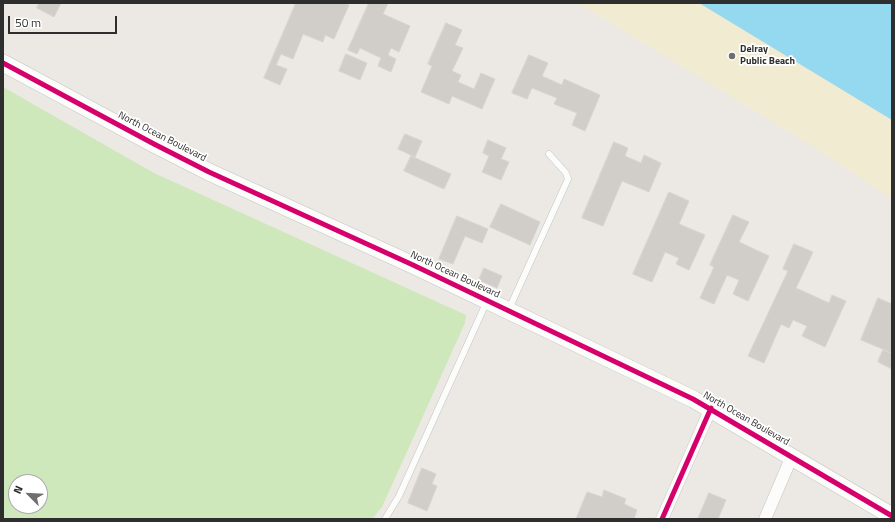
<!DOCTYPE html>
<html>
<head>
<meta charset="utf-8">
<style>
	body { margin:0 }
	#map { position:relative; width:895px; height:522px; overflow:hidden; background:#ece8e4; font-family:"Titillium Web",sans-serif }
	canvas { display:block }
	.frame { position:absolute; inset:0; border:4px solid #2e2e2e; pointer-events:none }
	.north { position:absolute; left:8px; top:474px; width:40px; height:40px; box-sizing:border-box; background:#fff; border:1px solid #ababab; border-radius:50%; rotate:294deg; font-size:11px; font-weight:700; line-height:16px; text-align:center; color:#2e2e2e }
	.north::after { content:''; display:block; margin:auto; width:14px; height:18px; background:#706f6e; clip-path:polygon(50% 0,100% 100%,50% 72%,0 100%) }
	.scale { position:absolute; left:8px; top:16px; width:109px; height:18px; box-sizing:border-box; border:2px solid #2e2e2e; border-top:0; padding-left:5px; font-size:12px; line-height:14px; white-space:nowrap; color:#2e2e2e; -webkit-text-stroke:3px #fff; paint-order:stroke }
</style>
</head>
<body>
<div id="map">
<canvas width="895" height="522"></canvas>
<div class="frame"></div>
<div class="north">N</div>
<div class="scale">50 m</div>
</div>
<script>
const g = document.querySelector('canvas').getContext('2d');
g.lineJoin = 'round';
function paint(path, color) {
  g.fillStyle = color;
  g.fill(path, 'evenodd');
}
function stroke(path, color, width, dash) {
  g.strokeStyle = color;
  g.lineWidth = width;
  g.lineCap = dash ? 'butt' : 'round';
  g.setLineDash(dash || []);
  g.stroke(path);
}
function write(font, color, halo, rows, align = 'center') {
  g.font = font + ' "Titillium Web",sans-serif';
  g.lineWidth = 3.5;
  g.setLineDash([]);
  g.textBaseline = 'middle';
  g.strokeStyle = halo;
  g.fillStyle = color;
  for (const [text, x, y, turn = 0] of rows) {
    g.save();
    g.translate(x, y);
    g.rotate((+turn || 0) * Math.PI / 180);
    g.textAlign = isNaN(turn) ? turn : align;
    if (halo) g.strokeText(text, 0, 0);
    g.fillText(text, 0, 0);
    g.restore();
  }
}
const green = new Path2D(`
	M3 87 154 173 466 315 465 323 382 507 372 519H3ZM16 482H40V506H16Z`);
const sand = new Path2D(`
	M578 3H706L892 109V199L817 149Z`);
const water = new Path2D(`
	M699 3H892V120Z`);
const building = new Path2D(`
	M39 3H61L54 17 37 8Z
	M296 3H344L349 5 334 39 325 35 323 42 303 34 293 59 281 54 276 65 287 69 280 85 264 78Z
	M369 3H388L383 14 410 26 399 52 391 48 388 55 396 59 391 72 378 66 381 58 360 48 357 54 348 50Z
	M446 23 462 30 455 45 463 48 452 71 461 75 458 82 474 89 481 73 495 79 482 109 452 96 449 104 421 92 432 66 428 64Z
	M346 54 367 63 360 80 339 71Z
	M529 55 548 63 542 76 562 85 564 79 600 95 585 131 572 125 577 113 554 104 557 98 532 88 527 99 512 93Z
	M405 134 422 141 415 157 398 149Z
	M488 140 506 148 501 159 509 162 501 180 482 172 489 156 483 153Z
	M614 142 628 148 625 156 641 163 644 155 661 163 649 192 622 181 603 226 582 218Z
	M411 156 451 174 444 189 404 171Z
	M669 192 689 201 679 224 705 235 689 270 676 264 679 258 665 252 652 282 633 274Z
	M501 204 540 222 530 245 490 227Z
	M733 215 749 222 739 242 769 256 748 301 733 294 739 280 727 275 714 304 700 298 714 267 710 265Z
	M457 216 488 229 482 243 465 236 453 264 439 259Z
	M794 244 813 252 796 288 829 303 832 295 846 301 825 347 802 336 807 326 793 320 789 328 781 324 764 363 748 356 788 271 783 269Z
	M484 268 502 276 497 288 479 280Z
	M878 298 892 304V353L861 340Z
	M883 350 892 354V369L878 362Z
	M422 468 436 474 432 484 437 486 427 511 408 503Z
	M604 490 626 499 624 504 637 510 634 519H576L587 492 602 497Z
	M709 493 726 500 718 519H698Z`);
const service = new Path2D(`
	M509 309 568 179 566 173 549 154
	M385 519 399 496 487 301`);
const minor = new Path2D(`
	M662 519 711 408
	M765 519 792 456`);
const secondary = new Path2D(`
	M3 63 154 144 209 172 413 265 693 399 892 516`);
const cycleway = new Path2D(`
	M3 63 154 144 209 172 413 265 693 399 892 516
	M662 519 711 408`);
const markers = [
	[732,56,4,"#706f6e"]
];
const poiNames = [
	["Delray",740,50],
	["Public Beach",740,62]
];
const streetNames = [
	["North Ocean Boulevard",162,137,27],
	["North Ocean Boulevard",455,275,25],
	["North Ocean Boulevard",746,419,30]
];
paint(green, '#cee8bc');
paint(sand, '#f1ebd2');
paint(water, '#95d9f0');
paint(building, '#d1ceca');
stroke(building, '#d7d4d0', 1);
stroke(service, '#c5c4c5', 7);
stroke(minor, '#c5c4c5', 13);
stroke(secondary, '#c5c4c5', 18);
stroke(service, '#fcfcfb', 6);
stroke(minor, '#fcfcfb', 12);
stroke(secondary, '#fcfcfb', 17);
stroke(cycleway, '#d6006c', 5);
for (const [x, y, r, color] of markers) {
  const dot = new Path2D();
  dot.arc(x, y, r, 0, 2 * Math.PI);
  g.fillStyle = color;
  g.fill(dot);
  stroke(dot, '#fff', 1.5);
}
write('bold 10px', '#2e2e2e', '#fff', poiNames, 'left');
write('10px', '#2e2e2e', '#fff', streetNames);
</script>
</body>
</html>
